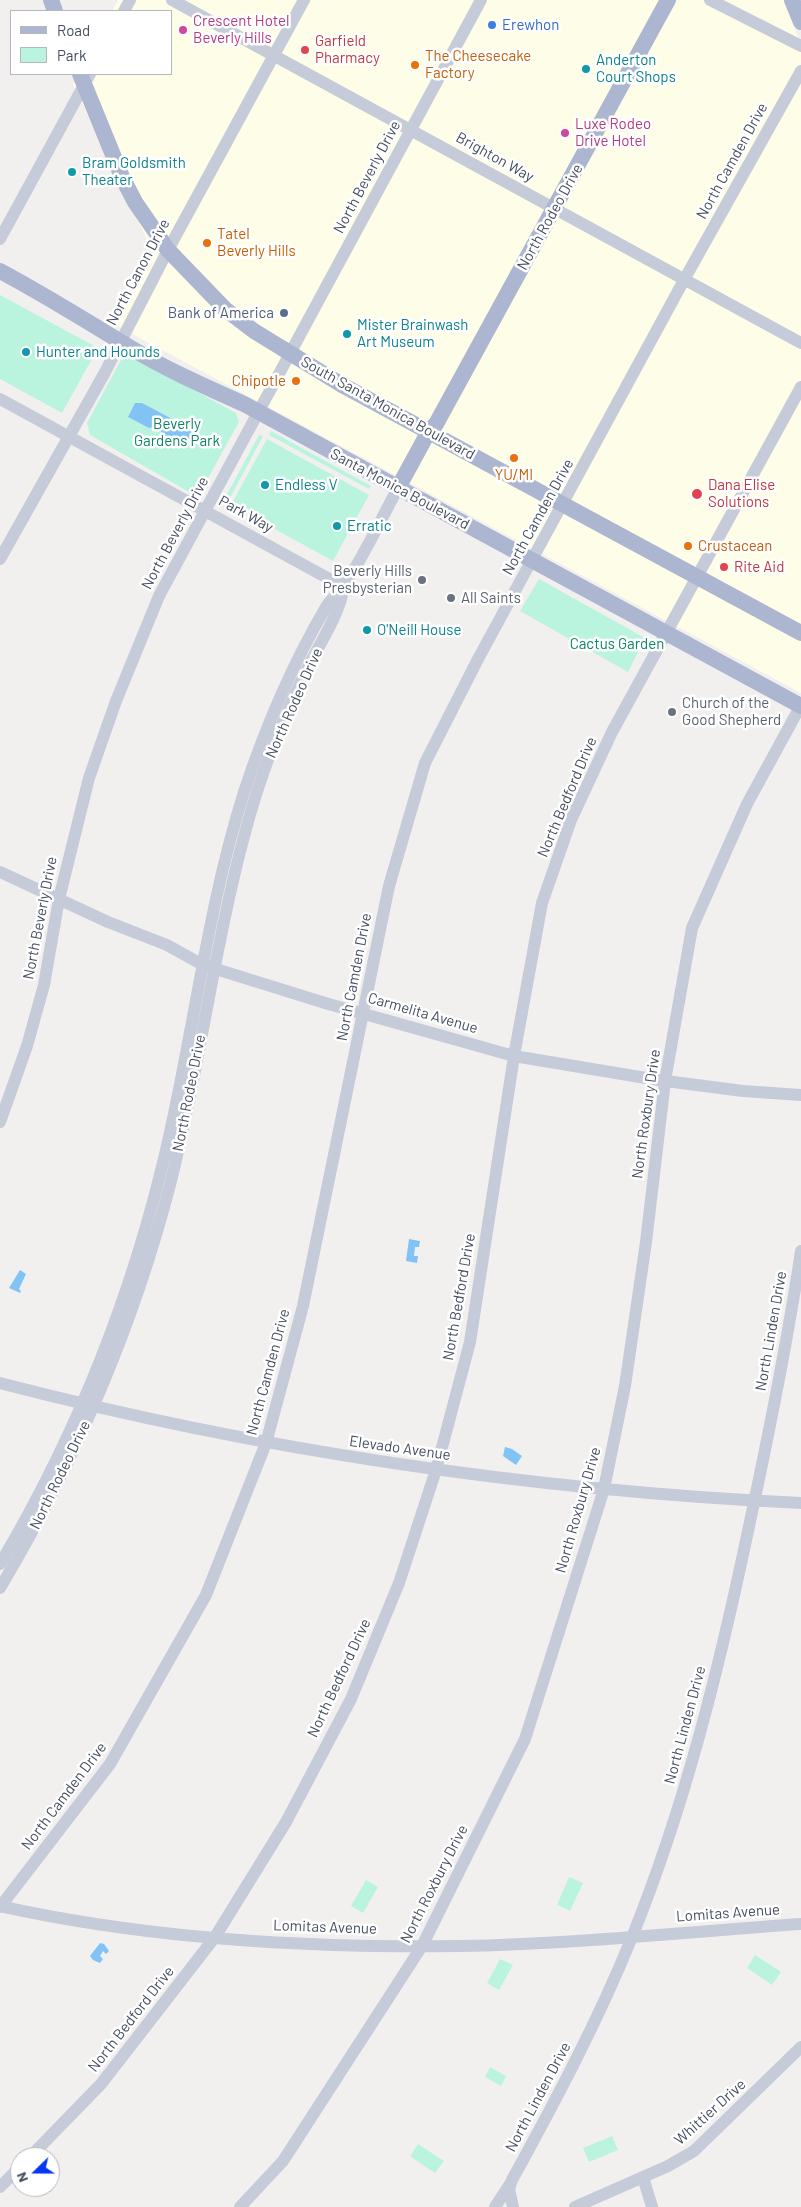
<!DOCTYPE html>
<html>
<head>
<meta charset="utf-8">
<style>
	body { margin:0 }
	#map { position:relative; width:801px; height:2207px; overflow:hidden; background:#f2f0ef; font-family:Barlow,sans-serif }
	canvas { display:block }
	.legend { position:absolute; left:10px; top:10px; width:162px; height:65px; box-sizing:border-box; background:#fff; border:1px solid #b5b8bf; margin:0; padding:6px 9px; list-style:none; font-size:15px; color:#454d5f }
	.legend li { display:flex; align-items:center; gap:10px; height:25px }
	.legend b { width:25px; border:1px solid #b5b8bf }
	.north { position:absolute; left:10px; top:2147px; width:50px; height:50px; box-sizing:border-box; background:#fff; border:1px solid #b5b8bf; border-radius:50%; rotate:248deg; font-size:14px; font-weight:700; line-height:20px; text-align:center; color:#454d5f }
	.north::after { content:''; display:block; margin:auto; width:18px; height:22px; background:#0536f6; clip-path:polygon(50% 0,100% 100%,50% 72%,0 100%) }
</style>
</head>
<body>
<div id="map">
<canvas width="801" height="2207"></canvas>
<ul class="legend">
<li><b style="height:6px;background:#acb6d1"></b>Road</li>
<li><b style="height:14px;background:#baf4de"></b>Park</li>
</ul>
<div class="north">N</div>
</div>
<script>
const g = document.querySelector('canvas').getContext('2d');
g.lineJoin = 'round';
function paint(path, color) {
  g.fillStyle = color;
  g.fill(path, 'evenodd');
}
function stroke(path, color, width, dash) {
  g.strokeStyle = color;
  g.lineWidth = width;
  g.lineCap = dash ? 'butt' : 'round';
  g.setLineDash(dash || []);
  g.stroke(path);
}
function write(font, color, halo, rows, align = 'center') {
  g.font = font + ' Barlow,sans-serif';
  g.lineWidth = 5;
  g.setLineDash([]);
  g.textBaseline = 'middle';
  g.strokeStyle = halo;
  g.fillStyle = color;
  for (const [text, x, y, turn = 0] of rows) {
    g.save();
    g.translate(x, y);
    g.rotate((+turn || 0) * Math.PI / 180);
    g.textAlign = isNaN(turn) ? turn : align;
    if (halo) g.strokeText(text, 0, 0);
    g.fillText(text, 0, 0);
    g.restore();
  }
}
const commercial = new Path2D(`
	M118 0H783L801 44V693L114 324 154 254 73 84 79 74H171V11H112Z`);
const green = new Path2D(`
	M0 295 98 348 62 413 0 379Z
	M131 356 236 413 239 422 202 489 189 492 90 435 87 423 121 360Z
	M271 431 371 486 369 489 269 435Z
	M259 435 263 436 229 500 225 498Z
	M267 439 369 495 333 561 231 505Z
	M539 579 645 638 628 672 520 611Z
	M569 1877 583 1883 570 1911 557 1905Z
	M366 1880 378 1887 363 1913 351 1906Z
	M755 1955 781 1972 772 1985 747 1968Z
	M500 1959 513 1965 499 1990 487 1983Z
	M490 2067 506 2076 501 2086 485 2077Z
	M612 2136 618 2150 589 2162 583 2148Z
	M418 2144 444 2161 435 2173 410 2156Z`);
const water = new Path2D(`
	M135 403H142L189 428 192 434 184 447 163 436 161 431 153 427 149 428 128 417Z
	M409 1239 420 1241 419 1247H415L414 1256H418L417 1263 406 1261Z
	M20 1270 26 1274 19 1289 21 1291 20 1293 9 1288Z
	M505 1447 512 1449 522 1456 516 1465 503 1456Z
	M100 1943 104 1944 109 1951 106 1954 103 1951 100 1956 103 1959 100 1963 93 1960 90 1956Z`);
const minor = new Path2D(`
	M172 0 801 343
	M710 0 801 46
	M124 11 130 0
	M0 239 90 74
	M0 399 344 587
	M0 559 104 374 168 250 304 0
	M0 872 108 922 167 945 203 965 325 1003 514 1056 658 1080 743 1091 801 1095
	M0 1122 27 1046 44 985 59 899 89 778 116 701 159 596 481 0
	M0 1383C262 1451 530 1490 801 1503
	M0 1564C76 1436 132 1295 166 1150 194 1031 207 909 244 792 265 728 292 665 326 607 331 598 340 592 345 584 365 554 381 519 398 488
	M0 1588C75 1462 133 1327 170 1185 200 1067 214 946 246 829 260 777 279 727 302 679 316 648 338 620 344 587
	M0 1906C149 1939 305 1948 458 1946 573 1944 687 1932 801 1924
	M0 1907 110 1764 206 1595 266 1443 303 1306 389 886 425 763 478 659 684 280 801 71
	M30 2157 101 2084 215 1937 286 1822 351 1699 399 1583 436 1470 470 1342 514 1056 542 903 571 820 612 732 801 387
	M643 2177 652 2207
	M0 2187 20 2167
	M240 2207 283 2161 422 1946 525 1739 604 1489 625 1386 646 1242 665 1081 692 928 747 804 801 705
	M495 2207 510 2184
	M513 2207 509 2189 512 2180C556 2100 598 2021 632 1937 685 1806 719 1669 748 1531 768 1438 787 1345 801 1251
	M575 2207 668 2166 694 2151 801 2047`);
const major = new Path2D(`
	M51 0 55 11
	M792 0 801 22
	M80 74 122 177 135 202 168 250 225 309 254 331 342 385 801 633
	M0 271C45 295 88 322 131 348 167 370 206 387 244 404L801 706
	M398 488 429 431 436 424 668 0`);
const markers = [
	[492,25,5,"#3f7fe0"],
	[183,30,5,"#d1479c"],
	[305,50,5,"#e0444e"],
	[415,65,5,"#e8710a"],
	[586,69,5,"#0f9aa8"],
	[565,133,5,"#d1479c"],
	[72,172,5,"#0f9aa8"],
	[207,243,5,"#e8710a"],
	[284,313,5,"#5c6f8a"],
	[347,334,5,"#0f9aa8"],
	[26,352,5,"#0f9aa8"],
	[296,381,5,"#e8710a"],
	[514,458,5,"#e8710a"],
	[265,485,5,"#0f9aa8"],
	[697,494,6,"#e0444e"],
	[337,526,5,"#0f9aa8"],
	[688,546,5,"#e8710a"],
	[724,567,5,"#e0444e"],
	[422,580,5,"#6b7280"],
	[451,598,5,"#6b7280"],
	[367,630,5,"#0f9aa8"],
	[672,712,5,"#6b7280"]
];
const hotelNames = [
	["Crescent Hotel",193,21],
	["Beverly Hills",193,38],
	["Luxe Rodeo",575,124],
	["Drive Hotel",575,141]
];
const shopNames = [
	["Erewhon",502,25]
];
const healthNames = [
	["Garfield",315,41],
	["Pharmacy",315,58],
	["Dana Elise",708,485],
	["Solutions",708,502],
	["Rite Aid",734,567]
];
const foodNames = [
	["The Cheesecake",425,56],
	["Factory",425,73],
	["Tatel",217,234],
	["Beverly Hills",217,251],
	["Chipotle",286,381,"right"],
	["YU/MI",514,475,"center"],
	["Crustacean",698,546]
];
const cultureNames = [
	["Anderton",596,60],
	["Court Shops",596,77],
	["Bram Goldsmith",82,163],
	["Theater",82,180],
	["Mister Brainwash",357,325],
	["Art Museum",357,342],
	["Hunter and Hounds",36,352],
	["Endless V",275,485],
	["Erratic",347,526],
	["O'Neill House",377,630]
];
const streetNames = [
	["Brighton Way",495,157,29],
	["North Camden Drive",732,161,-61],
	["North Beverly Drive",367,177,-62],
	["North Rodeo Drive",550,217,-61],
	["North Canon Drive",138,272,-62],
	["South Santa Monica Boulevard",388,408,29],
	["Santa Monica Boulevard",400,489,28],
	["Park Way",246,514,29],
	["North Camden Drive",538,517,-61],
	["North Beverly Drive",175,533,-62],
	["North Rodeo Drive",294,703,-66],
	["North Bedford Drive",567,797,-67],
	["North Beverly Drive",40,918,-79],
	["North Camden Drive",354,977,-79],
	["Carmelita Avenue",423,1013,16],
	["North Rodeo Drive",189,1093,-79],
	["North Roxbury Drive",646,1114,-82],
	["North Bedford Drive",459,1297,-80],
	["North Linden Drive",771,1331,-80],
	["North Camden Drive",268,1372,-75],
	["Elevado Avenue",400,1448,8],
	["North Rodeo Drive",60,1475,-64],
	["North Roxbury Drive",578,1510,-74],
	["North Bedford Drive",339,1678,-65],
	["North Linden Drive",685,1725,-75],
	["North Camden Drive",64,1796,-53],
	["North Roxbury Drive",434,1884,-63],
	["Lomitas Avenue",728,1913,-4],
	["Lomitas Avenue",325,1927,2],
	["North Bedford Drive",131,2019,-52],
	["North Linden Drive",538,2097,-62],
	["Whittier Drive",710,2112,-42]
];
const serviceNames = [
	["Bank of America",274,313]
];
const parkNames = [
	["Beverly",177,424],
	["Gardens Park",177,441],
	["Cactus Garden",617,644]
];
const worshipNames = [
	["Beverly Hills",412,571,"right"],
	["Presbysterian",412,588,"right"],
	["All Saints",461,598],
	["Church of the",682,703],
	["Good Shepherd",682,720]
];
paint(commercial, '#fefde8');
paint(green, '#baf4de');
paint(water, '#82c3f6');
stroke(minor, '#c5cbd8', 12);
stroke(major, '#acb6d1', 16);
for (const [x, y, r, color] of markers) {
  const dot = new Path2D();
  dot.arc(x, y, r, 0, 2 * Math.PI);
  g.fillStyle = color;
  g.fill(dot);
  stroke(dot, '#fff', 2);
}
write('15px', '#b23c85', '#fff', hotelNames, 'left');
write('15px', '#366cbe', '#fff', shopNames, 'left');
write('15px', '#be3a42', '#fff', healthNames, 'left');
write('15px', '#c56008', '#fff', foodNames, 'left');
write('15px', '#0d838f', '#fff', cultureNames, 'left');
write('15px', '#454d5f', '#fff', streetNames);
write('15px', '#4e5e75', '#fff', serviceNames, 'right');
write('15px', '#0d8464', '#fff', parkNames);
write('15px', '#5b616d', '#fff', worshipNames, 'left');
</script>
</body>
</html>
